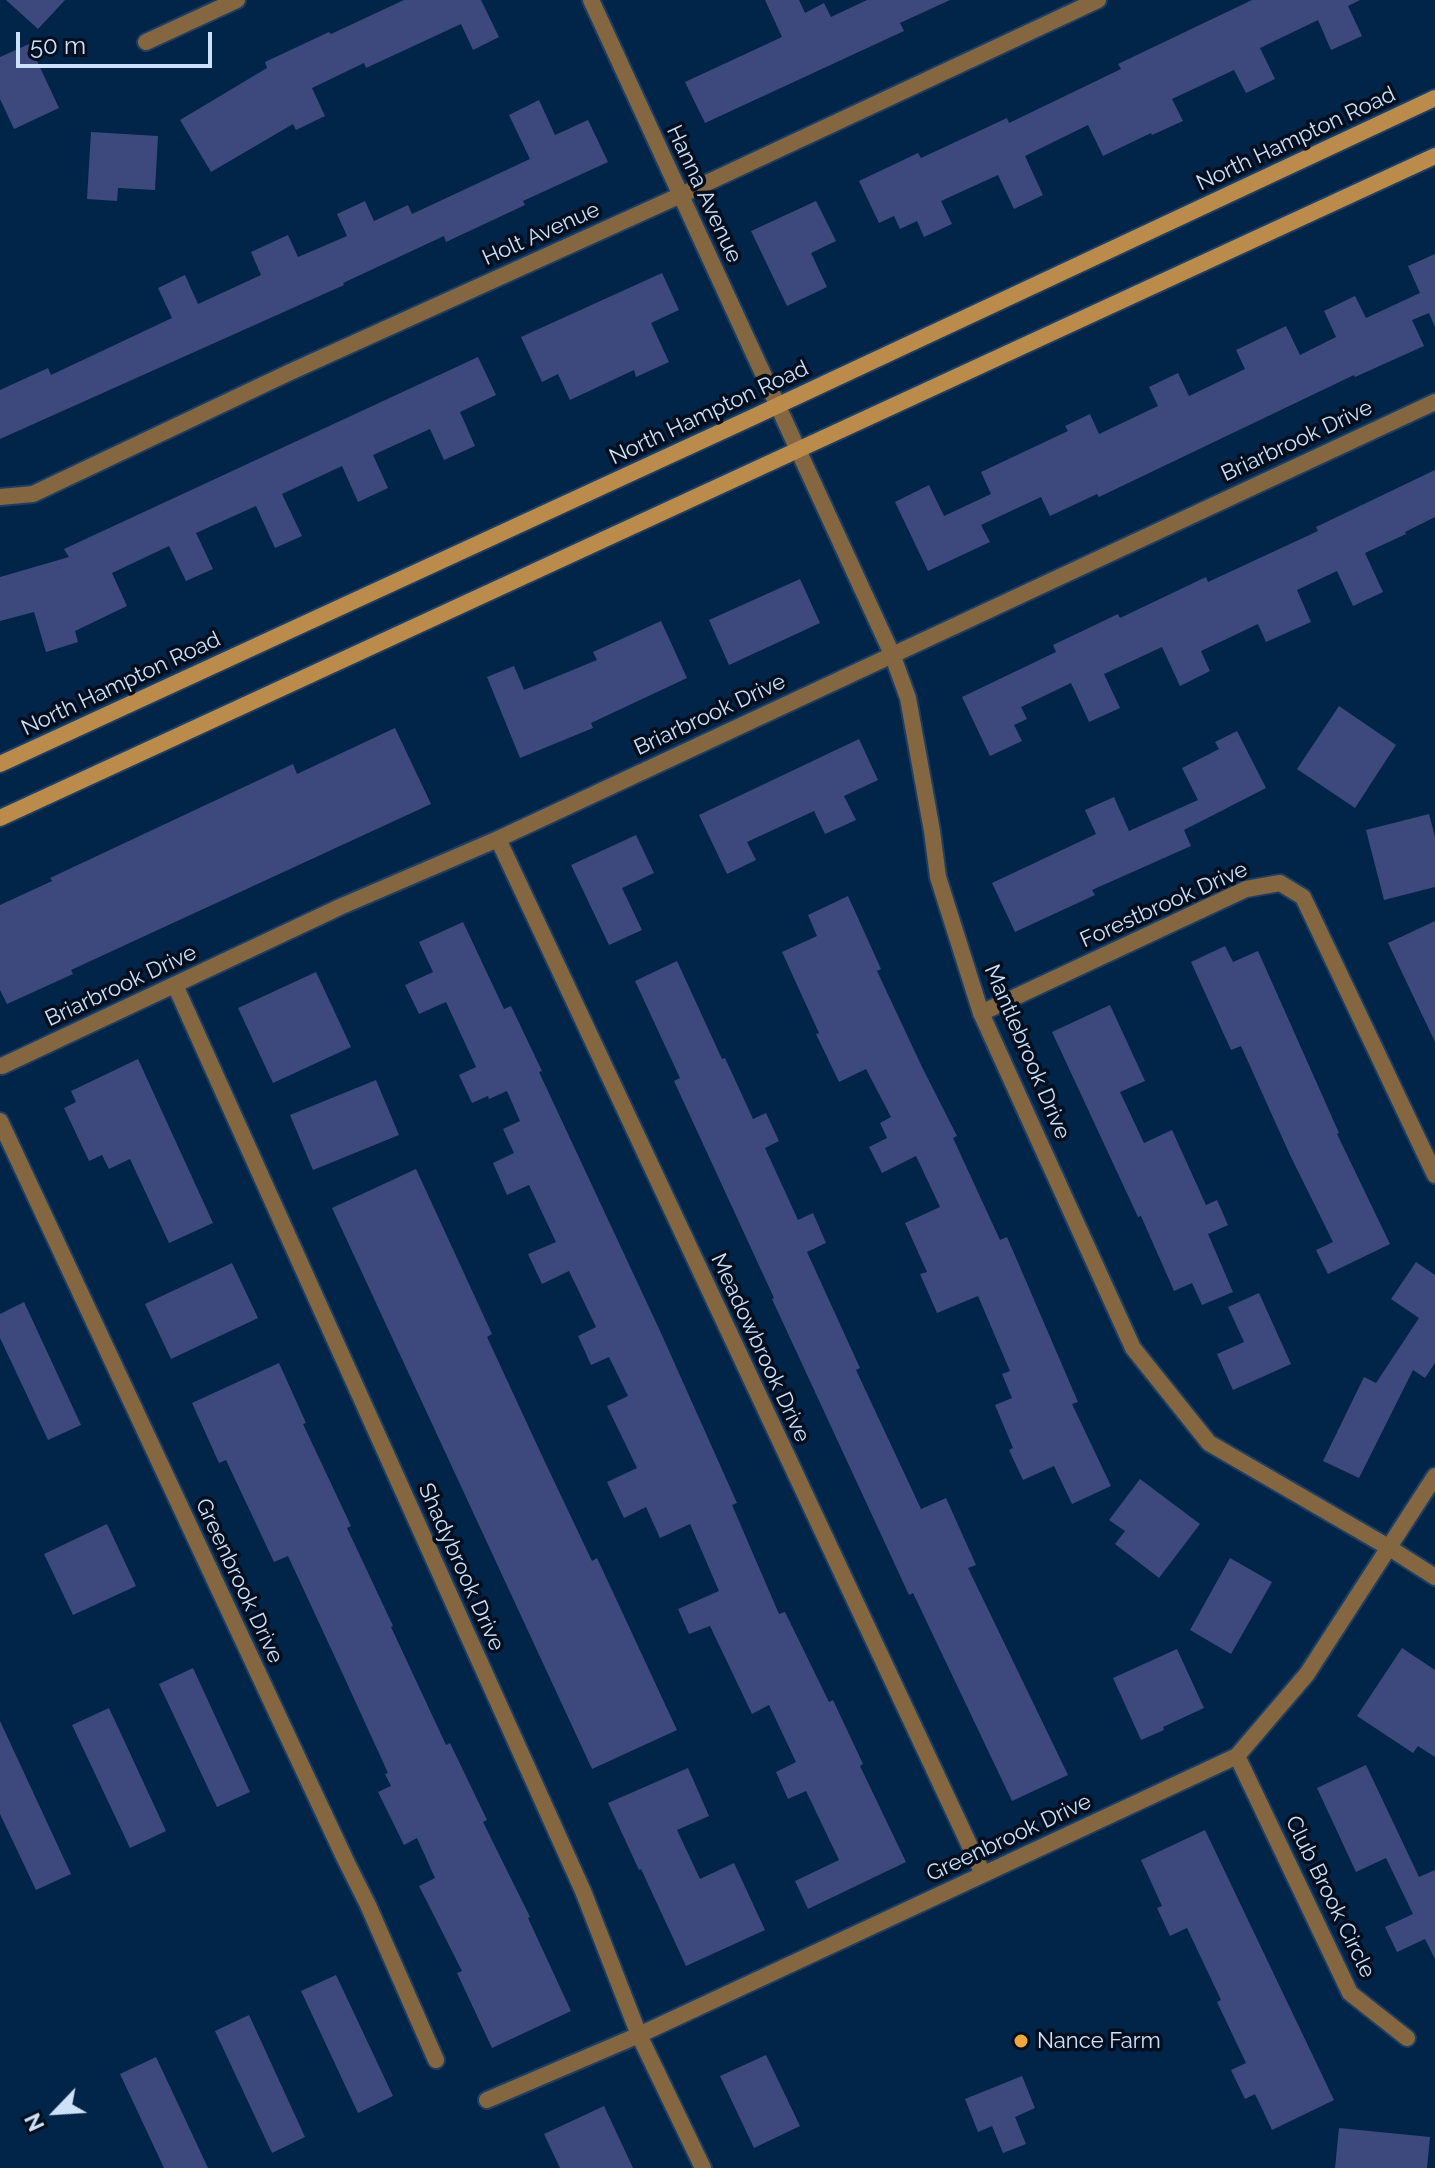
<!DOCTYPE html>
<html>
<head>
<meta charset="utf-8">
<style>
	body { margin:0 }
	#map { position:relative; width:1435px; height:2168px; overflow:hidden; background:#012548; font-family:Raleway,sans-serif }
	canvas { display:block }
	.north { position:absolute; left:16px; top:2072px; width:80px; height:80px; -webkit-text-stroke:6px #030e1e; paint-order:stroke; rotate:245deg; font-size:22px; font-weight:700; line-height:32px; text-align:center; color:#cde1f8 }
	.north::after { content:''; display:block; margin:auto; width:28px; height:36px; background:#cde1f8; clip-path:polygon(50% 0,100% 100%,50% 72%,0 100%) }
	.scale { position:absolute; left:16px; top:32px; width:196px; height:36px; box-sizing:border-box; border:4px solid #cde1f8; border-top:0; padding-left:10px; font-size:24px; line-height:28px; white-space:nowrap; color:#cde1f8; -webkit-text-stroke:6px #030e1e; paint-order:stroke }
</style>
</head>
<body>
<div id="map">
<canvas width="1435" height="2168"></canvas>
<div class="north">N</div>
<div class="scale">50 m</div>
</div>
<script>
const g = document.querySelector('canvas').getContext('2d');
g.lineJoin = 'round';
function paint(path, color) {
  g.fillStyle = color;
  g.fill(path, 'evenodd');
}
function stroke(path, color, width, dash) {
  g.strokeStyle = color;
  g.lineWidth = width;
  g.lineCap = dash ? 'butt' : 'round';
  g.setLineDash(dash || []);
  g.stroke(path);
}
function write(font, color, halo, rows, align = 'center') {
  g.font = font + ' Raleway,sans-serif';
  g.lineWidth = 7;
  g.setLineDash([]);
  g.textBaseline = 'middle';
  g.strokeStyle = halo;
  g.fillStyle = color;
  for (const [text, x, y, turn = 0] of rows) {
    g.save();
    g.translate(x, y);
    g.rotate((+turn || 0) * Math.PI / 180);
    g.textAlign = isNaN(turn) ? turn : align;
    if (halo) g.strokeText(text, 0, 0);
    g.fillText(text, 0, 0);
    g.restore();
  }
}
const building = new Path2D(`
	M6 0H65L38 29Z
	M404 0H481L499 37 473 50 461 24 366 68 364 63 312 88 325 116 296 130 293 124 211 172 180 120 267 68 265 62 329 32 331 34Z
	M765 0H799L805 13 824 3 831 17 867 0H950L900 23 904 31 705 123 685 82 782 37Z
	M1252 0H1360L1348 6 1362 36 1331 50 1318 20 1260 48 1275 79 1246 93 1234 70 1172 99 1183 121 1152 135 1151 133 1103 156 1088 125 1025 156 1043 195 1014 209 998 175 941 201 952 224 924 237 917 221 900 229 894 216 879 223 859 181 918 153 921 158 1007 118 1009 123 1121 69 1118 64Z
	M29 44 59 108 14 129 0 99V57Z
	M539 100 555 135 588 120 608 162 523 201 525 205 446 242 444 236 343 283 344 285 0 439V390L48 368 51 375 172 318 158 288 185 275 198 304 261 275 251 252 288 235 298 257 347 236 337 214 365 201 374 221 408 205 412 214 530 159 509 115Z
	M91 132 158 136 155 190 118 188 117 201 87 199Z
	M816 201 836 241 811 253 827 287 787 306 751 231Z
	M1435 254V327L1429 313 1412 320 1424 346 1355 377 1354 375 1099 497 1097 494 1050 516 1041 497 981 525 990 542 928 571 895 502 929 485 944 516 991 494 981 472 1068 431 1065 426 1090 414 1099 434 1158 406 1149 387 1178 373 1189 396 1245 369 1236 350 1286 326 1300 355 1336 337 1324 311 1355 296 1366 318 1420 293 1408 266Z
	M662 273 679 310 651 323 669 362 636 377 634 370 570 400 558 374 542 382 521 337Z
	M478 357 496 395 460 412 475 446 444 460 430 429 373 455 388 488 358 502 342 466 282 494 302 536 275 548 256 506 196 533 213 569 186 581 169 546 112 573 127 606 75 631 78 642 46 652 34 612 0 621V577L69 557 64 549Z
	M1435 470V517L1405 532 1406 534 1365 553 1383 592 1353 606 1337 571 1297 590 1311 622 1266 642 1258 624 1201 651 1210 671 1180 686 1162 647 1104 674 1120 708 1089 722 1071 683 1021 707 1027 719 1014 725 1022 741 990 756 962 697 1056 652 1053 645 1118 614 1120 618 1206 577 1208 582 1318 531 1316 527Z
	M800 579 820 623 729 665 709 620Z
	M661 621 687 678 591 723 593 728 520 758 487 677 514 666 524 690 597 660 593 652Z
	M1339 706 1396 745 1355 808 1297 769Z
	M395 728 431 804 71 970 73 974 7 1004 0 990V905L52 881 50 878 293 764 297 774Z
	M1237 731 1266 788 1184 830 1191 846 1092 890 1095 895 1015 932 992 883 1096 834 1085 810 1114 797 1129 831 1198 800 1182 768 1219 749 1215 742Z
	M859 739 878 780 844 796 856 820 825 834 814 811 747 842 756 860 727 874 699 815Z
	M1429 814 1435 837V887L1384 900 1366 830Z
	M636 835 654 873 622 888 642 930 609 945 571 865Z
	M848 896 881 969 877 971 922 1067 957 1136 953 1138 1000 1240 1007 1237 1078 1402 1072 1404 1111 1486 1072 1504 1054 1466 1023 1480 1009 1450 1013 1448 995 1405 1012 1398 1002 1374 1010 1371 978 1296 937 1313 920 1274 927 1272 905 1223 940 1207 916 1156 882 1173 869 1147 887 1138 880 1123 891 1117 866 1069 839 1082 816 1034 819 1033 782 952 817 936 808 915Z
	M1435 921V1042L1388 943Z
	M463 922 504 1009 511 1006 542 1071 539 1072 661 1333 737 1503 732 1505 779 1614 785 1612 829 1702 833 1700 863 1764 860 1766 906 1862 808 1909 795 1881 839 1860 806 1791 788 1799 776 1772 796 1762 769 1705 752 1714 710 1626 689 1634 678 1609 719 1591 690 1524 660 1538 646 1507 624 1518 607 1482 637 1468 607 1406 628 1396 609 1357 591 1365 578 1336 596 1327 569 1271 542 1284 528 1254 556 1242 529 1185 507 1195 493 1163 514 1153 503 1129 520 1121 507 1091 489 1099 488 1096 472 1103 459 1075 476 1067 446 1002 419 1014 405 985 433 972 419 942Z
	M1225 946 1233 962 1258 951 1339 1133 1337 1134 1390 1244 1328 1274 1316 1250 1333 1242 1290 1155 1241 1046 1231 1050 1191 962Z
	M677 961 722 1059 725 1058 753 1119 766 1113 779 1141 765 1148 798 1220 813 1213 826 1243 807 1252 860 1368 856 1370 921 1509 946 1498 976 1565 968 1568 1068 1775 1012 1801 913 1593 909 1595 772 1299 774 1298 674 1081 680 1078 635 981Z
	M316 972 351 1047 273 1083 238 1008Z
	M1110 1005 1145 1081 1120 1092 1144 1143 1172 1130 1206 1205 1217 1200 1228 1225 1208 1234 1233 1292 1202 1305 1192 1283 1174 1291 1141 1216 1138 1217 1052 1032Z
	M138 1059 213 1223 169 1243 130 1159 109 1169 102 1155 89 1161 64 1108 76 1102 71 1091Z
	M376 1080 399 1135 313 1170 290 1115Z
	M416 1169 492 1334 487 1337 544 1460 592 1561 597 1558 677 1730 592 1769 332 1208Z
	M1416 1262 1435 1275V1363L1425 1378 1413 1370 1359 1478 1323 1461 1364 1377 1376 1383 1419 1318 1391 1299Z
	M232 1263 258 1318 171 1359 145 1304Z
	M1259 1293 1291 1364 1233 1390 1217 1354 1244 1342 1228 1307Z
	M24 1302 81 1425 48 1440 0 1338V1314Z
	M279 1363 306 1423 303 1424 351 1526 347 1528 393 1626 391 1627 446 1745 450 1743 487 1820 483 1822 530 1917 528 1918 571 2011 492 2048 457 1973 462 1971 419 1886 435 1878 417 1838 404 1845 378 1792 391 1786 385 1774 388 1773 340 1668 288 1556 274 1562 226 1460 219 1463 192 1403Z
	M1140 1479 1200 1524 1159 1578 1115 1544 1125 1531 1109 1520Z
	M107 1524 136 1586 73 1615 44 1554Z
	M1230 1558 1272 1582 1231 1654 1190 1630Z
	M1402 1648 1435 1670V1757L1418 1746 1413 1753 1357 1716Z
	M1177 1649 1204 1708 1163 1727 1164 1730 1141 1740 1113 1678Z
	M193 1668 250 1792 217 1807 159 1684Z
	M109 1708 166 1831 130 1848 72 1725Z
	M0 1721 71 1874 36 1890 0 1814Z
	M1366 1765 1419 1877 1435 1870V1959L1425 1939 1397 1952 1385 1927 1413 1914 1386 1858 1356 1872 1317 1788Z
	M688 1768 709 1816 677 1830 700 1879 734 1863 765 1930 686 1966 641 1869 639 1870 608 1803Z
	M1205 1830 1334 2100 1272 2130 1255 2094 1245 2099 1231 2070 1246 2063 1217 2002 1221 2000 1187 1928 1170 1936 1157 1908 1162 1906 1141 1860Z
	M336 1975 393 2096 358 2113 301 1991Z
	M249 2015 305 2137 272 2153 215 2031Z
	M766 2055 800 2126 754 2148 720 2076Z
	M156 2057 208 2168H164L120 2074Z
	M1022 2076 1035 2108 1015 2117 1026 2144 1003 2153 992 2126 978 2132 965 2099Z
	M604 2106 633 2168H560L544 2134Z
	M1339 2128 1430 2137 1427 2168H1335Z`);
const minor = new Path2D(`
	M146 42 237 0
	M0 497 33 494 288 373 681 195 1098 0
	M498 839 983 1874
	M175 985 583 1891 639 2035 703 2168
	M981 1013 1246 889 1280 883 1303 897 1435 1175
	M2 1066 342 906 498 839 1435 402
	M0 1121 346 1861 368 1905 436 2060
	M1237 1756 1350 1993 1407 2038
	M487 2100 639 2035 1237 1756 1307 1674 1435 1476`);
const tertiary = new Path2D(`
	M591 0 892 654 908 698 932 831 938 877 981 1013 1133 1348 1209 1443 1388 1547 1435 1577`);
const secondary = new Path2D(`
	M0 764 751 418 1435 98
	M0 818 1435 156`);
const markers = [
	[1021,2041,8,"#efa73e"]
];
const streetNames = [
	["North Hampton Road",1296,139,-25],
	["Hanna Avenue",704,194,65],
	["Holt Avenue",541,234,-24],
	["North Hampton Road",709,413,-25],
	["Briarbrook Drive",1297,441,-25],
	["North Hampton Road",121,684,-25],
	["Briarbrook Drive",710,715,-25],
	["Forestbrook Drive",1164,905,-24],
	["Briarbrook Drive",121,986,-25],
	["Mantlebrook Drive",1027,1052,67],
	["Meadowbrook Drive",760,1348,65],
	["Shadybrook Drive",461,1567,66],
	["Greenbrook Drive",239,1581,65],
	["Greenbrook Drive",1009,1838,-25],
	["Club Brook Circle",1330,1897,64]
];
const poiNames = [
	["Nance Farm",1037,2041]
];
paint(building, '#3d497c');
stroke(minor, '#1e3f61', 20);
stroke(tertiary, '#1e3f61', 20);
stroke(secondary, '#1e3f61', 20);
stroke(minor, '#846640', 16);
stroke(tertiary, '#846640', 16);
stroke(secondary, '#bb8b4c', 16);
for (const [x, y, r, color] of markers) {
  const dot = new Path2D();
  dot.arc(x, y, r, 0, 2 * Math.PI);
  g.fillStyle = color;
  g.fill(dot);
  stroke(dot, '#030e1e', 3);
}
write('22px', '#cde1f8', '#030e1e', streetNames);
write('22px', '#cde1f8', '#030e1e', poiNames, 'left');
</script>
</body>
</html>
